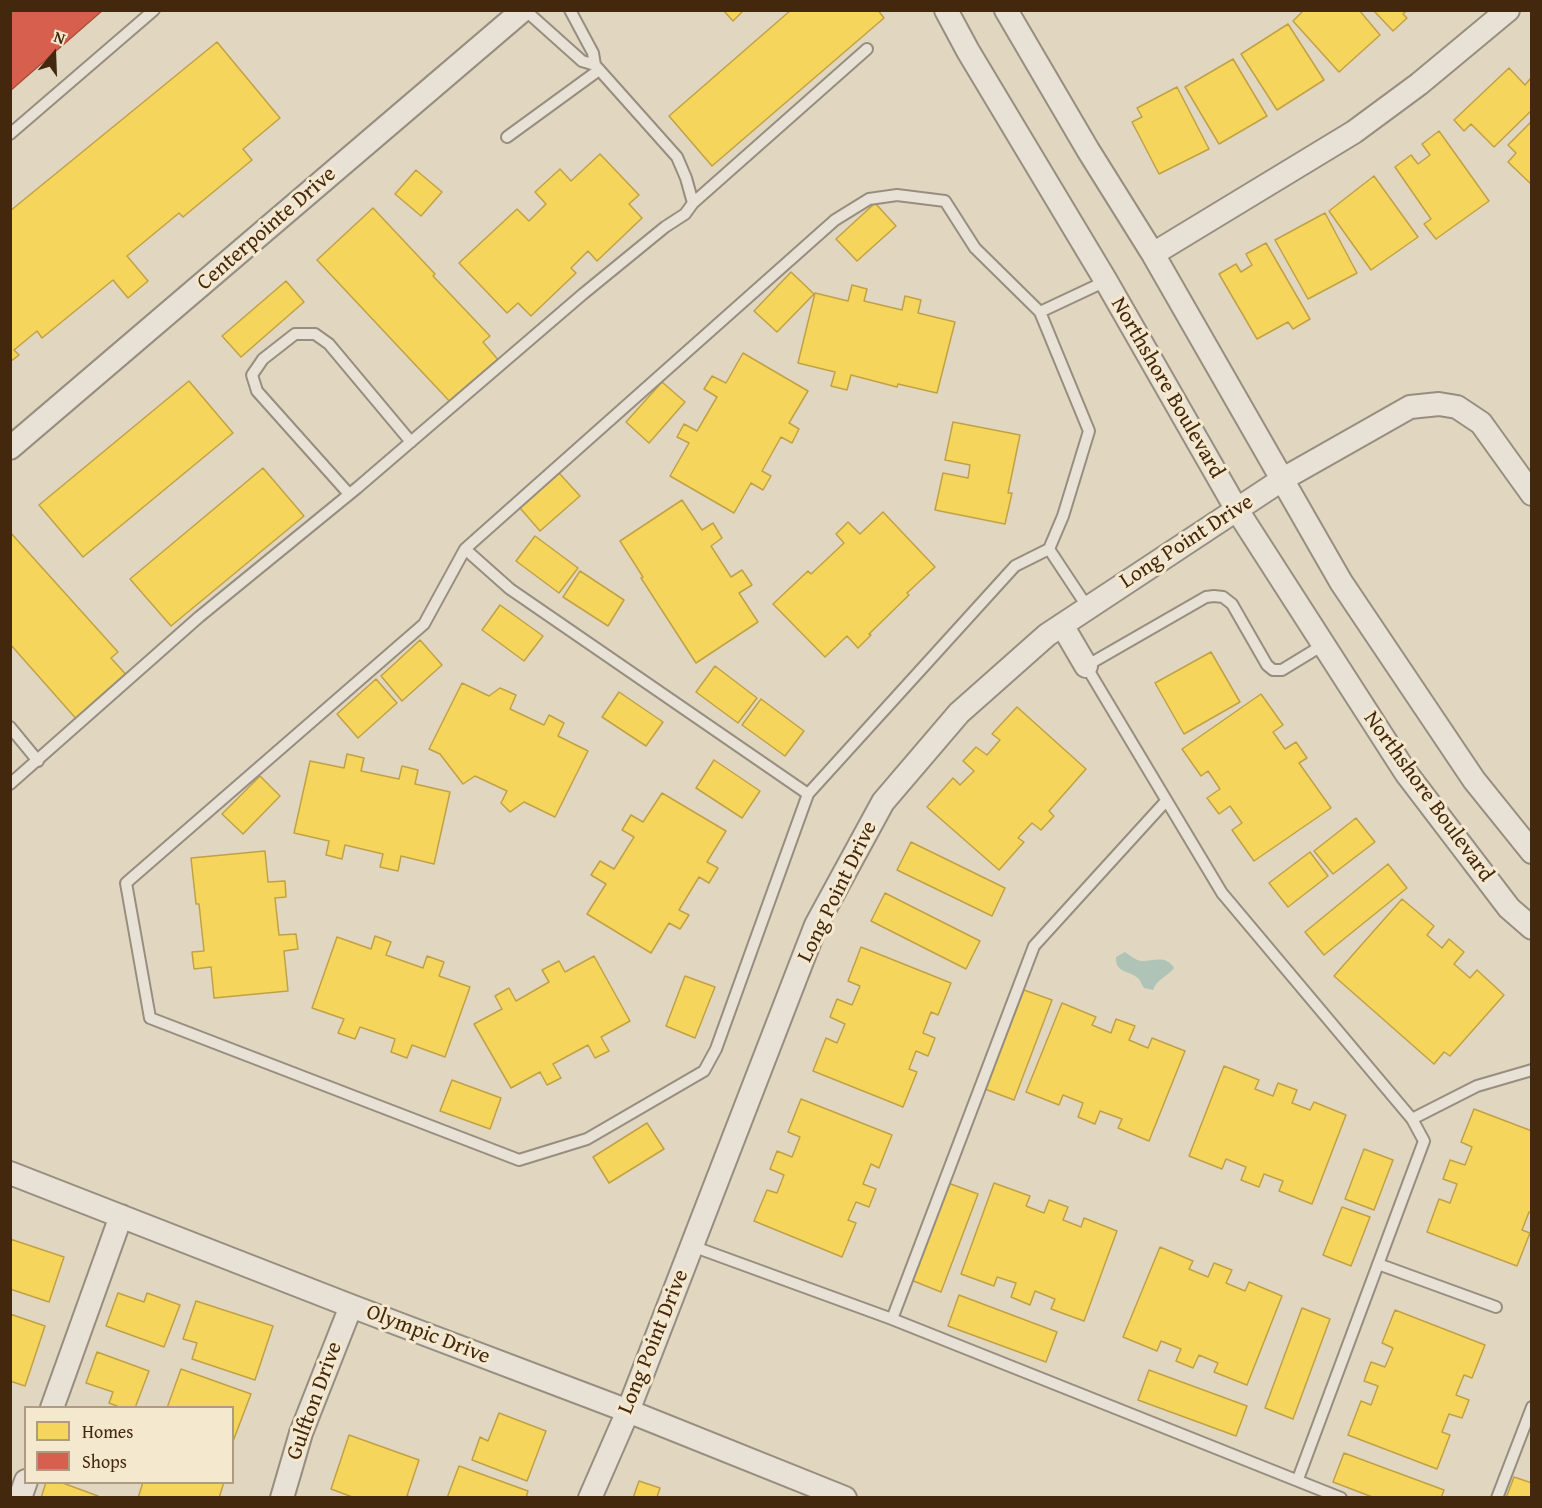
<!DOCTYPE html>
<html>
<head>
<meta charset="utf-8">
<style>
	body { margin:0 }
	#map { position:relative; width:1542px; height:1508px; overflow:hidden; background:#e1d7c0; font-family:"Gentium Book Plus",serif }
	canvas { display:block }
	.frame { position:absolute; inset:0; border:12px solid #44280e; pointer-events:none }
	.legend { position:absolute; left:24px; top:1406px; width:210px; height:78px; box-sizing:border-box; background:#f4e8ce; border:2px solid #ae9b81; margin:0; padding:8px 10px; list-style:none; font-size:18px; color:#44280e }
	.legend li { display:flex; align-items:center; gap:12px; height:30px }
	.legend b { width:30px; border:2px solid #ae9b81 }
	.north { position:absolute; left:24px; top:24px; width:60px; height:60px; -webkit-text-stroke:4px #f4e8ce; paint-order:stroke; rotate:19deg; font-size:16px; font-weight:700; line-height:24px; text-align:center; color:#44280e }
	.north::after { content:''; display:block; margin:auto; width:21px; height:27px; background:#44280e; clip-path:polygon(50% 0,100% 100%,50% 72%,0 100%) }
</style>
</head>
<body>
<div id="map">
<canvas width="1542" height="1508"></canvas>
<div class="frame"></div>
<ul class="legend">
<li><b style="height:16px;background:#f6d55c"></b>Homes</li>
<li><b style="height:16px;background:#d6604d"></b>Shops</li>
</ul>
<div class="north">N</div>
</div>
<script>
const g = document.querySelector('canvas').getContext('2d');
g.lineJoin = 'round';
function paint(path, color) {
  g.fillStyle = color;
  g.fill(path, 'evenodd');
}
function stroke(path, color, width, dash) {
  g.strokeStyle = color;
  g.lineWidth = width;
  g.lineCap = dash ? 'butt' : 'round';
  g.setLineDash(dash || []);
  g.stroke(path);
}
function write(font, color, halo, rows, align = 'center') {
  g.font = font + ' "Gentium Book Plus",serif';
  g.lineWidth = 6;
  g.setLineDash([]);
  g.textBaseline = 'middle';
  g.strokeStyle = halo;
  g.fillStyle = color;
  for (const [text, x, y, turn = 0] of rows) {
    g.save();
    g.translate(x, y);
    g.rotate((+turn || 0) * Math.PI / 180);
    g.textAlign = isNaN(turn) ? turn : align;
    if (halo) g.strokeText(text, 0, 0);
    g.fillText(text, 0, 0);
    g.restore();
  }
}
const water = new Path2D(`
	M1125 952C1130 955 1136 961 1142 961 1155 961 1166 955 1174 968 1167 977 1157 979 1153 990L1144 988C1143 987 1140 980 1139 979 1130 970 1115 974 1116 957Z`);
const homes = new Path2D(`
	M723 10H744L733 21Z
	M791 10H878L884 18 712 166 669 116Z
	M1304 10H1359L1380 35 1339 72 1293 21Z
	M1373 10H1407L1403 14 1407 18 1393 31Z
	M1288 24 1324 80 1277 110 1241 54Z
	M217 42 280 118 243 149 252 160 183 217 179 213 127 256 148 281 128 298 113 280 42 338 37 331 14 350 19 355 10 362V211Z
	M1233 59 1267 116 1219 144 1185 87Z
	M1509 68 1525 85 1530 79 1532 80V110L1494 147 1471 124 1464 131 1454 120Z
	M1177 87 1209 149 1159 174 1132 122 1142 117 1137 108Z
	M1532 121V185L1508 162 1516 153 1508 145Z
	M1439 131 1489 201 1436 239 1424 224 1431 219 1395 167 1411 155 1418 164 1430 155 1422 144Z
	M600 154 639 195 629 204 642 218 597 261 588 251 571 268 576 273 531 316 518 303 507 313 459 263 517 209 529 221 546 204 535 192 560 169 571 181Z
	M416 170 442 192 421 216 395 194Z
	M1374 176 1418 237 1371 270 1329 211Z
	M875 203 896 226 857 261 836 239Z
	M373 208 435 274 433 276 490 336 483 342 500 362 453 405 317 260Z
	M1325 213 1357 273 1308 299 1275 240Z
	M1266 243 1310 319 1293 329 1288 322 1257 339 1219 274 1236 264 1241 272 1252 265 1246 254Z
	M791 272 814 294 777 332 754 311Z
	M286 281 304 302 241 357 222 336Z
	M852 285 867 289 864 301 902 310 905 296 921 300 918 313 955 322 937 393 898 384 897 387 851 375 847 390 831 386 835 372 798 363 815 293 848 301Z
	M743 353 808 391 789 423 799 429 792 443 781 437 762 471 771 476 763 490 751 483 734 513 670 476 689 443 677 437 684 424 697 431 717 397 704 389 712 376 726 383Z
	M189 381 233 433 83 557 39 505Z
	M662 382 685 402 649 443 626 422Z
	M953 422 1020 435 1008 493H1012L1005 524 935 510 943 473 968 478 970 465 945 460Z
	M263 468 304 516 171 626 130 579Z
	M559 473 580 496 540 531 520 508Z
	M682 500 702 530 713 523 722 538 711 546 731 577 742 570 752 585 739 593 758 622 696 663 641 578 643 577 620 541Z
	M883 512 935 567 907 593 909 595 869 634 871 635 858 648 847 636 825 657 773 604 808 571 811 574 844 543 836 534 848 522 860 534Z
	M10 532 118 652 111 658 130 679 79 722 10 644Z
	M535 536 578 568 559 593 516 561Z
	M580 571 624 600 608 626 563 597Z
	M500 605 543 636 524 661 482 630Z
	M420 640 442 665 402 701 381 676Z
	M1211 652 1240 702 1184 734 1155 683Z
	M715 666 757 698 738 723 696 692Z
	M376 679 397 703 358 738 337 714Z
	M462 683 489 696 500 688 516 695 510 709 544 725 549 715 564 723 558 736 588 751 555 817 524 802 510 812 501 803 507 791 475 776 463 784 440 754 429 749Z
	M619 692 663 722 646 746 602 717Z
	M1261 694 1283 725 1273 732 1285 749 1296 742 1307 758 1299 763 1331 808 1254 861 1232 830 1242 823 1230 806 1219 814 1207 798 1220 789 1208 771 1201 776 1182 749Z
	M761 699 804 731 785 756 742 725Z
	M1017 707 1086 769 1049 811 1054 816 1041 830 1032 823 1018 838 1024 842 999 870 927 807 953 778 960 785 974 771 963 761 976 747 987 755 1000 740 992 734Z
	M347 754 364 758 361 771 399 779 402 766 418 770 415 784 450 792 434 864 401 856 398 871 380 867 383 854 345 845 342 859 326 855 329 841 294 833 310 761 344 768Z
	M714 760 760 791 742 818 696 788Z
	M260 776 280 796 243 834 222 814Z
	M662 793 726 831 707 862 718 868 709 883 699 877 679 910 689 915 680 929 669 923 651 953 587 914 606 884 591 875 600 861 614 869 634 837 622 830 631 815 643 822Z
	M1356 818 1375 842 1333 874 1314 851Z
	M911 842 1005 888 992 916 897 870Z
	M265 851 268 882 285 881 286 897 275 898 279 935 296 934 298 949 284 951 288 991 214 998 211 967 194 969 192 952 204 951 199 904H196L191 858Z
	M1310 852 1328 876 1288 907 1269 883Z
	M1388 864 1407 888 1324 955 1305 932Z
	M885 893 980 941 966 969 871 921Z
	M1402 899 1434 926 1427 935 1442 948 1449 939 1464 952 1454 964 1470 978 1477 970 1504 995 1450 1056 1444 1052 1434 1064 1334 976Z
	M375 936 391 942 386 955 423 968 427 956 444 962 439 976 470 987 445 1057 412 1045 407 1058 391 1052 395 1039 360 1027 355 1039 338 1033 344 1019 312 1008 337 937 371 949Z
	M861 947 951 983 938 1015 931 1012 923 1033 935 1038 928 1056 916 1051 909 1069 917 1072 903 1107 813 1071 826 1038 837 1043 845 1024 830 1017 837 999 852 1005 860 986 848 981Z
	M594 956 630 1021 601 1037 609 1051 595 1058 588 1045 553 1064 561 1078 547 1085 540 1072 511 1088 474 1024 502 1009 495 996 509 988 516 1001 549 982 542 970 559 961 565 972Z
	M685 976 715 987 695 1038 666 1026Z
	M1024 990 1052 1000 1014 1100 985 1089Z
	M1062 1003 1096 1017 1092 1025 1111 1033 1116 1019 1135 1026 1129 1040 1148 1048 1152 1038 1185 1051 1149 1141 1118 1128 1122 1119 1100 1111 1095 1124 1078 1117 1083 1103 1063 1095 1059 1105 1026 1092Z
	M1224 1066 1259 1080 1255 1089 1273 1096 1278 1083 1297 1090 1292 1103 1310 1110 1314 1102 1346 1115 1312 1204 1279 1191 1283 1181 1264 1174 1259 1187 1241 1180 1246 1167 1226 1159 1222 1169 1189 1156Z
	M452 1080 501 1098 490 1129 440 1111Z
	M801 1099 892 1135 879 1168 871 1164 863 1184 876 1189 869 1207 856 1202 848 1220 856 1223 842 1257 754 1221 767 1190 777 1193 784 1175 770 1169 777 1151 792 1157 800 1137 788 1132Z
	M1474 1109 1532 1131V1213L1529 1212 1522 1230 1530 1233 1517 1266 1427 1232 1439 1199 1450 1203 1457 1184 1443 1179 1450 1160 1465 1165 1472 1147 1461 1142Z
	M647 1123 664 1149 609 1183 593 1157Z
	M1364 1149 1393 1160 1374 1210 1345 1199Z
	M948 1183 978 1194 941 1292 911 1280Z
	M994 1183 1030 1196 1026 1206 1044 1213 1049 1200 1068 1207 1063 1220 1081 1227 1084 1218 1117 1231 1084 1321 1051 1309 1055 1299 1035 1291 1030 1305 1011 1297 1016 1283 997 1277 994 1286 961 1274Z
	M1342 1207 1370 1217 1351 1266 1323 1255Z
	M10 1239 64 1257 49 1302 10 1289Z
	M1160 1247 1193 1261 1189 1269 1208 1277 1214 1263 1232 1270 1226 1283 1245 1291 1249 1282 1282 1296 1247 1385 1214 1372 1218 1363 1199 1355 1193 1368 1176 1361 1181 1349 1161 1341 1157 1351 1123 1337Z
	M118 1293 144 1302 147 1293 180 1305 164 1347 106 1326Z
	M959 1295 1057 1332 1046 1362 948 1326Z
	M196 1301 273 1326 255 1380 192 1359 197 1343 183 1339Z
	M1302 1308 1330 1319 1293 1419 1265 1408Z
	M1395 1310 1485 1345 1472 1378 1464 1375 1456 1395 1469 1400 1462 1418 1449 1414 1442 1432 1450 1435 1437 1469 1348 1435 1361 1401 1371 1405 1378 1386 1364 1381 1371 1362 1385 1367 1393 1348 1382 1343Z
	M10 1314 45 1326 25 1386 10 1381Z
	M97 1352 149 1371 135 1408H122L109 1403 113 1392 86 1383Z
	M181 1369 251 1394 232 1444V1408H167Z
	M1149 1370 1247 1406 1236 1436 1138 1400Z
	M499 1413 546 1431 527 1481 472 1460 480 1437 488 1441Z
	M349 1435 419 1460 407 1496 413 1498H355L331 1489Z
	M1344 1453 1444 1490 1441 1498H1375L1333 1482Z
	M459 1466 528 1491 526 1498H447Z
	M1514 1477 1532 1483V1498H1506Z
	M639 1481 660 1488 657 1497 658 1498H633Z
	M46 1482H60L98 1496 97 1498H41Z
	M143 1482H224L219 1498H138Z`);
const shops = new Path2D(`
	M10 10H103L10 91Z`);
const lane = new Path2D(`
	M570 10 593 53 595 65
	M10 134 154 10
	M507 137 599 70
	M693 203 867 49
	M1040 312 975 248 945 201 897 195 869 199 835 220 465 549 510 589 808 794 1015 566 1049 549
	M349 494 257 391 252 375 263 359 295 334H315L329 344 411 442
	M465 549 424 624 126 883 150 1018 519 1160 587 1139 704 1071 716 1049 808 794
	M1088 608 1049 549 1063 516 1089 431 1040 312 1106 281
	M10 727 38 761
	M10 784 199 617 357 488 583 294 665 227 685 214 693 203 686 178 677 157 595 65 582 61 525 10
	M1412 1119 1477 1086 1532 1070
	M692 1246 892 1319 1341 1498
	M1378 1264 1496 1307
	M892 1319 1034 946 1166 801
	M1298 1479 1424 1141 1412 1119 1222 893 1086 666 1206 597 1214 596 1223 597 1232 604 1267 665 1273 670H1282L1323 645
	M1497 1498 1532 1407`);
const street = new Path2D(`
	M946 10 968 51 1106 281 1237 510 1406 773 1509 908 1532 928
	M1006 10 1088 150 1153 254 1341 582 1474 780 1532 852
	M1153 254 1354 132 1419 84 1508 10
	M10 448 523 10
	M1062 625 1086 666
	M10 1173 351 1306 628 1411 845 1498
	M52 1408 121 1216
	M20 1498 26 1481
	M282 1498 301 1433 351 1306
	M590 1498 628 1411 816 925 883 802 959 713 1047 635 1283 479 1410 407 1439 404 1457 407 1481 423 1532 494`);
const streetNames = [
	["Centerpointe Drive",267,229,-41],
	["Northshore Boulevard",1167,388,60],
	["Long Point Drive",1187,542,-33],
	["Northshore Boulevard",1428,797,54],
	["Long Point Drive",838,892,-64],
	["Olympic Drive",428,1335,21],
	["Long Point Drive",654,1342,-68],
	["Gulfton Drive",315,1401,-70]
];
paint(water, '#afc3b6');
paint(homes, '#f6d55c');
stroke(homes, '#c1a145', 1.5);
paint(shops, '#d6604d');
stroke(shops, '#aa4f3a', 1.5);
stroke(lane, '#988e7f', 14);
stroke(street, '#988e7f', 26);
stroke(lane, '#e7e1d6', 10);
stroke(street, '#e7e1d6', 22);
write('22px', '#44280e', '#f4e8ce', streetNames);
</script>
</body>
</html>
